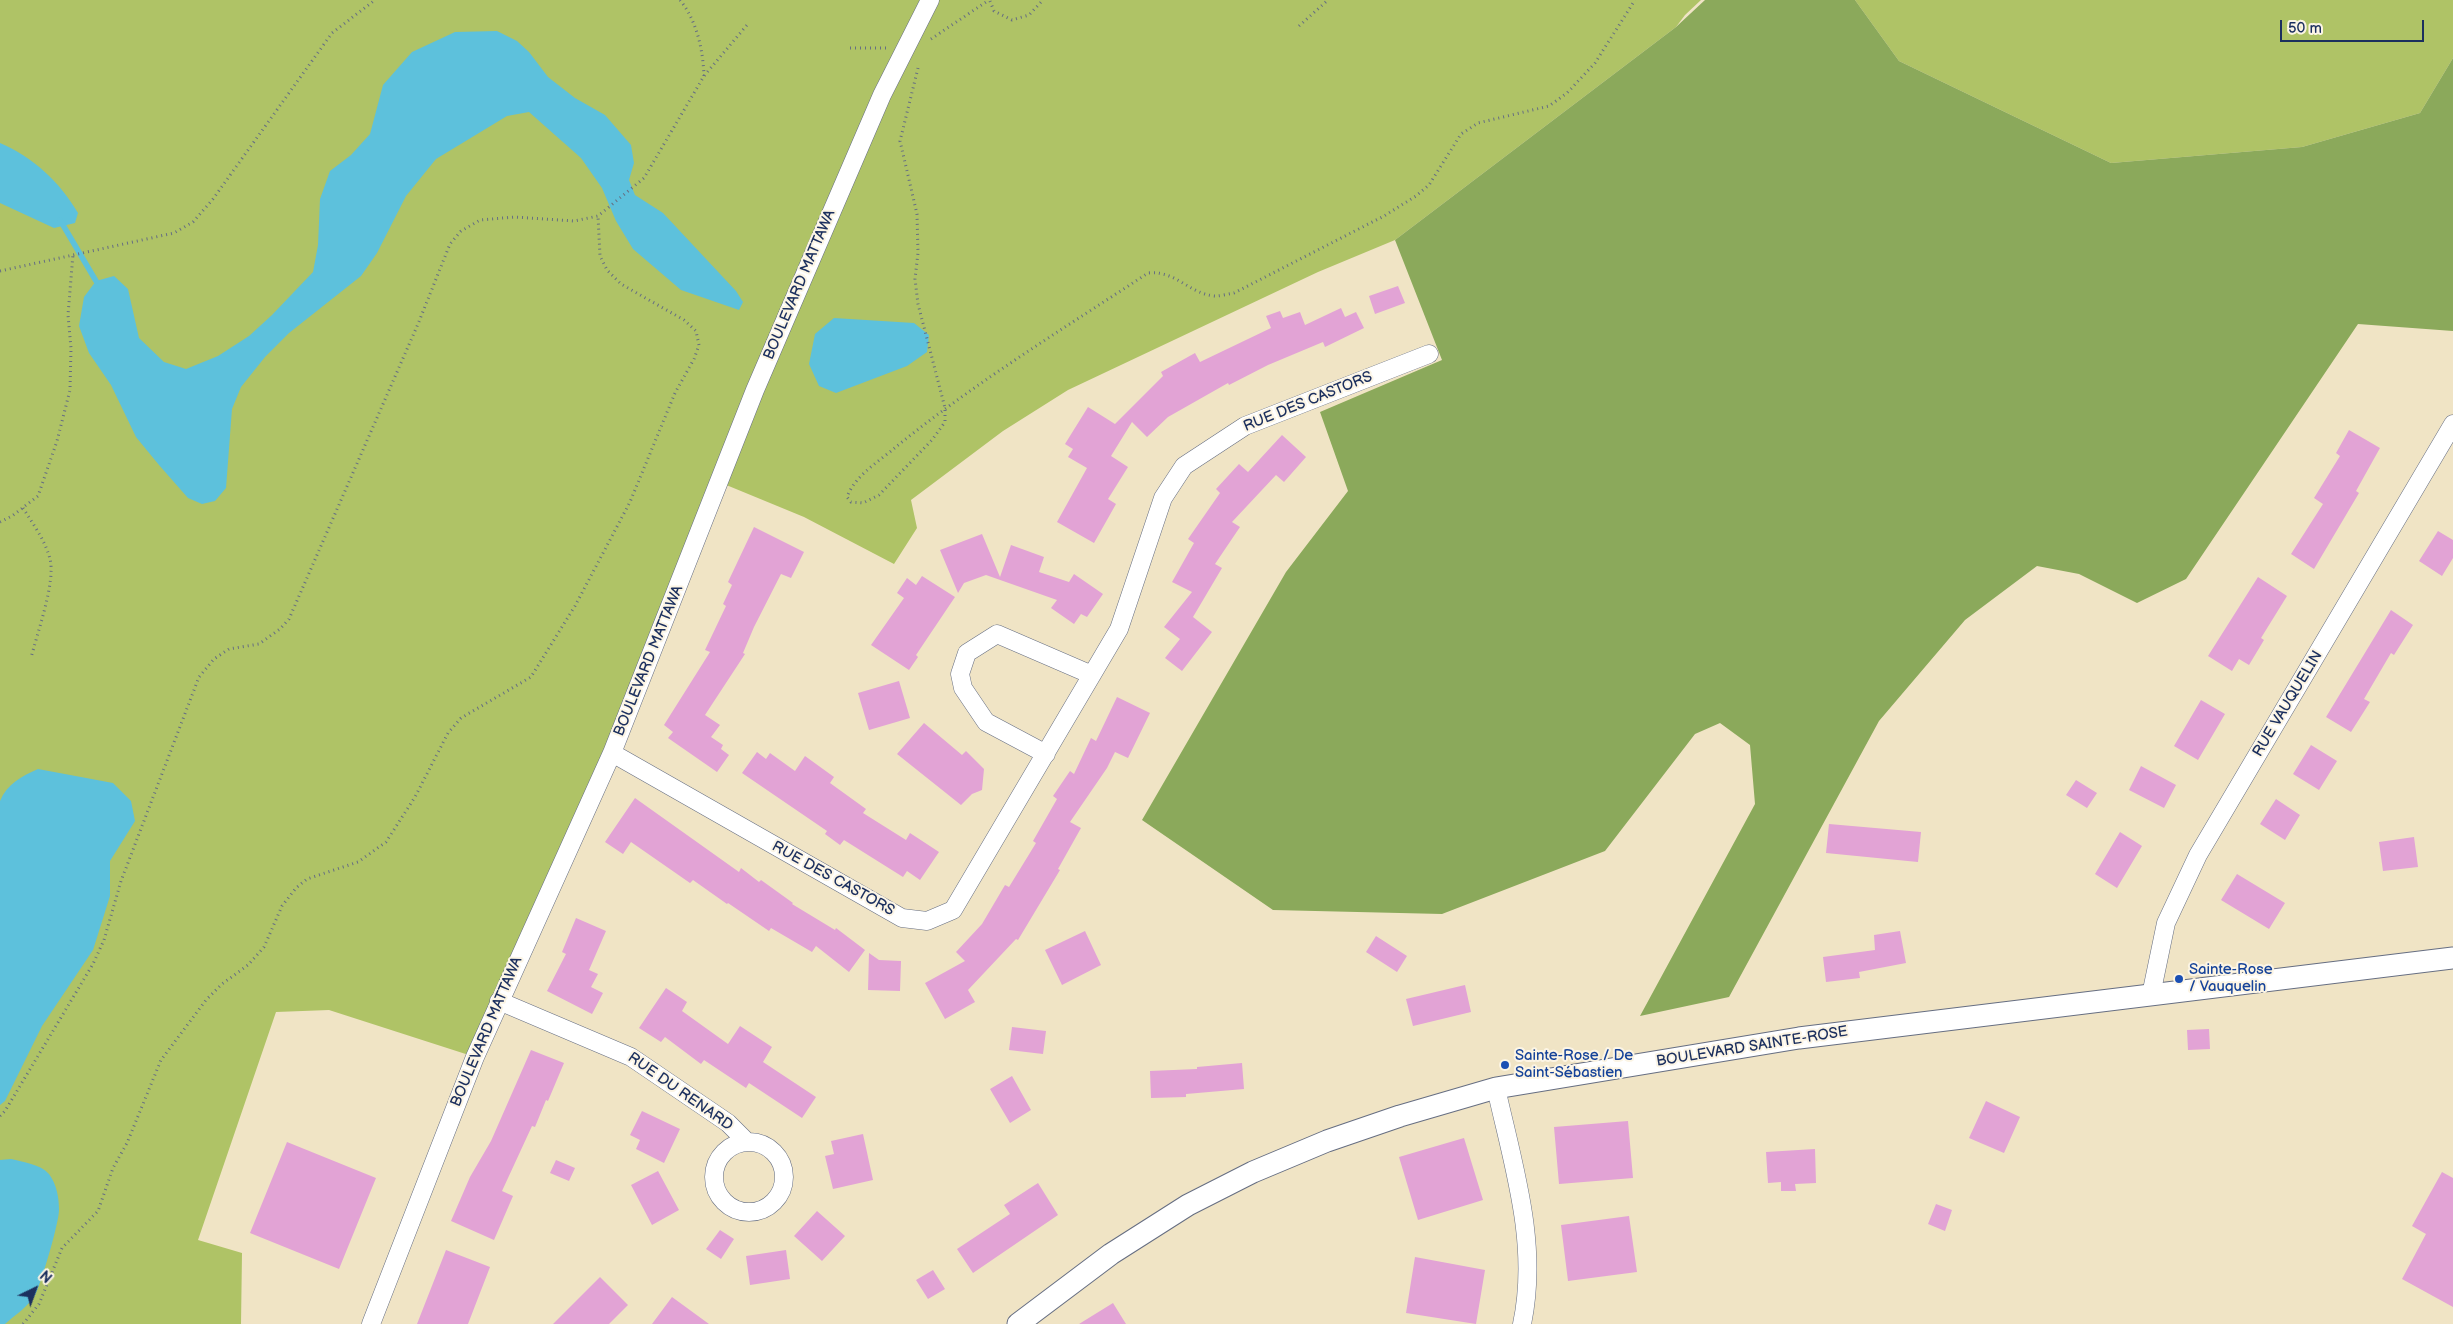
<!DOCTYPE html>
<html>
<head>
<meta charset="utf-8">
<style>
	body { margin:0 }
	#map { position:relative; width:2453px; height:1324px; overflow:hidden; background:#f0e4c5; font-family:"Balsamiq Sans",sans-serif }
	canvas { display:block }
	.north { position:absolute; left:10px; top:1264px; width:50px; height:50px; -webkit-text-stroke:4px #fcf5e5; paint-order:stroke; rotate:42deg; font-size:14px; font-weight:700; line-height:20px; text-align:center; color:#1b2f5e }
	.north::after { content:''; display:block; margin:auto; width:18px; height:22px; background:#1b2f5e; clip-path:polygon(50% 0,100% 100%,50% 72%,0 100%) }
	.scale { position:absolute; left:2280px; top:20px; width:144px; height:22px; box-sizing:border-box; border:2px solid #1b2f5e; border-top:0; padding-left:6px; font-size:15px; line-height:18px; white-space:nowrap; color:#1b2f5e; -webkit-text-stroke:4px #fcf5e5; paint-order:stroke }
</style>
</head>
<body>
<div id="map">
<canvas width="2453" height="1324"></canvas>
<div class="north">N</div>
<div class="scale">50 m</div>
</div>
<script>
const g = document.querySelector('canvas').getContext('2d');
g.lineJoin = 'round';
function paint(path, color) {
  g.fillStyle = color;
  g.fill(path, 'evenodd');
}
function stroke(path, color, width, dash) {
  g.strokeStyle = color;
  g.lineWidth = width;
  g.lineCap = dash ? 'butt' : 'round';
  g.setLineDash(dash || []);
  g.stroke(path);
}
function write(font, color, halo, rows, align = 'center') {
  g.font = font + ' "Balsamiq Sans",sans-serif';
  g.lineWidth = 4;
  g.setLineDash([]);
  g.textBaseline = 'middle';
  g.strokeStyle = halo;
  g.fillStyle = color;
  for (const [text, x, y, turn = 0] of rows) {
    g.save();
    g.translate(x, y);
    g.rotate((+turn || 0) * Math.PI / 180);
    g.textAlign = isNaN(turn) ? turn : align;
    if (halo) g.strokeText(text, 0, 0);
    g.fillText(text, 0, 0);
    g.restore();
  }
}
const green = new Path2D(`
	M0 0H1701L1685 15 1676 27 1395 240 1318 272 1068 390 1003 431 911 500 917 528 894 564 804 517 719 482 475 1057 329 1010 276 1012 198 1240 242 1253 241 1324H0Z
	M1855 0H2453V58L2420 113 2302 147 2111 163 1899 61Z`);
const forest = new Path2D(`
	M1705 0H1855L1899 61 2111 163 2302 147 2420 113 2453 58V331L2358 324 2186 579 2137 603 2079 574 2037 566 1965 620 1879 721 1729 997 1640 1016 1755 804 1750 745 1720 723 1695 734 1605 851 1442 914 1273 910 1142 820 1286 572 1348 491 1320 412 1442 360 1395 240 1676 27Z`);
const water = new Path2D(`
	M497 31 517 41 529 52 548 77 575 98 605 115 631 145 634 163 629 180 635 195 663 213 736 291 743 302 739 310 681 290 633 249 616 221 602 188 581 158 529 112 507 116 436 159 406 196 377 253 361 276 289 333 265 357 241 387 232 409 226 488 215 501 202 504 188 498 159 465 136 437 111 385 89 353 79 326 84 297 96 281 114 276 128 289 139 338 164 362 186 369 218 356 249 336 272 315 313 272 318 245 320 199 330 171 351 155 370 134 383 85 412 52 455 32Z
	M0 143C33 157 60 182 78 213L75 223 54 228 0 203Z
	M834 318 914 323 929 335 927 352 907 366 836 393 819 386 809 364 815 334Z
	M38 769 113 783 131 801 135 821 110 861V896L93 950 42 1026 5 1101 0 1105V801C7 784 22 776 38 769Z
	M11 1159C23 1162 40 1164 49 1174 57 1185 59 1198 59 1210 59 1223 41 1284 35 1295 28 1307 15 1315 5 1324H0V1160Z`);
const stream = new Path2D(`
	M60 220 96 281`);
const building = new Path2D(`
	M1398 286 1405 303 1375 314 1369 296Z
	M1341 308 1345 317 1356 312 1364 328 1325 347 1323 342 1268 365 1229 385 1228 383 1168 417 1147 437 1132 422 1111 456 1128 467 1108 499 1116 504 1094 543 1057 522 1087 468 1068 457 1073 449 1065 444 1088 407 1115 424 1163 376 1161 372 1195 353 1200 362 1271 328 1266 316 1280 311 1283 318 1300 312 1305 325Z
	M2349 430 2380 448 2356 491 2359 493 2314 569 2291 554 2323 504 2314 498 2340 456 2336 453Z
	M1282 435 1306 457 1284 482 1276 475 1232 522 1240 527 1215 564 1222 568 1193 617 1212 632 1182 671 1165 658 1180 639 1164 627 1192 592 1172 582 1194 543 1188 539 1220 493 1216 489 1239 464 1248 472Z
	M754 527 804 552 791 578 781 574 754 627 743 653 745 654 705 715 720 725 711 737 723 745 721 749 729 755 717 772 668 738 673 732 664 725 710 652 705 650 726 606 723 604 732 585 728 582Z
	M2438 531 2453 540V558L2442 576 2419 561Z
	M982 534 1000 577 1011 545 1044 557 1039 572 1069 582 1074 574 1103 594 1087 617 1081 614 1074 624 1051 608 1057 600 986 575 964 583 958 593 940 550Z
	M922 576 955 597 916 655 918 657 909 670 871 645 904 598 897 593 907 578 916 585Z
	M2258 577 2287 596 2261 638 2264 640 2249 665 2239 659 2232 671 2208 656Z
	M2391 610 2413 625 2394 655 2391 653 2364 699 2370 702 2351 732 2326 717Z
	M899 681 910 718 869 730 858 693Z
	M1117 697 1150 713 1128 758 1115 752 1107 768 1070 822 1081 828 1058 869 1060 870 1018 940 1016 939 968 990 975 1002 945 1019 925 983 965 961 956 952 982 924 1005 885 1009 887 1036 843 1033 841 1057 799 1053 796 1070 771 1074 774 1091 738 1096 741Z
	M2201 700 2225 714 2198 760 2174 746Z
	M924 723 962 755 966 751 984 769 982 790 972 794 961 805 897 754Z
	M2311 745 2337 761 2319 790 2293 774Z
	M757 752 766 759 770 753 795 771 805 756 834 777 830 783 866 809 863 813 906 840 910 833 939 852 920 880 907 871 903 877 844 840 840 845 825 834 827 831 742 773Z
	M2141 766 2176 785 2164 808 2129 790Z
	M2076 780 2097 793 2087 808 2066 795Z
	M635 798 739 872 741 868 759 882 761 880 793 903 792 904 835 930 836 928 865 950 849 972 816 946 812 952 771 928 769 931 728 903 727 904 693 880 690 883 631 842 623 854 605 842Z
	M2276 799 2300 815 2285 840 2260 824Z
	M1829 824 1921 832 1918 862 1826 853Z
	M2120 832 2142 846 2117 888 2095 874Z
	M2414 837 2418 867 2383 871 2379 842Z
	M2237 874 2285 903 2269 929 2221 900Z
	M576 918 606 931 589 970 598 974 591 987 603 993 592 1014 547 991 566 954 562 952Z
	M1085 931 1101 965 1062 985 1045 950Z
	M1900 931 1906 963 1859 972 1860 978 1826 982 1823 957 1875 950 1874 935Z
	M1376 936 1407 956 1397 972 1366 952Z
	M869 953 879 960 901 961 900 991 868 990Z
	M1465 985 1471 1012 1413 1026 1406 999Z
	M666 988 687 1002 682 1011 728 1044 740 1026 772 1047 763 1062 816 1097 802 1118 749 1083 746 1088 704 1060 701 1064 665 1037 661 1042 639 1028Z
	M1012 1027 1046 1031 1043 1054 1009 1050Z
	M2209 1029 2210 1049 2188 1050 2187 1030Z
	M531 1050 564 1063 548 1101 546 1100 535 1127 532 1126 502 1191 513 1196 494 1240 451 1221 470 1177 491 1141Z
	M1242 1063 1244 1089 1186 1094V1097L1151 1098 1150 1071 1197 1069V1067Z
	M1012 1076 1031 1110 1010 1123 990 1089Z
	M1986 1101 2020 1117 2004 1153 1969 1138Z
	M642 1111 680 1129 664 1163 636 1149 640 1140 630 1135Z
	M1628 1121 1633 1178 1559 1184 1554 1127Z
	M863 1134 873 1180 833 1189 825 1156 834 1154 831 1141Z
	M1464 1138 1483 1200 1418 1220 1399 1157Z
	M287 1142 376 1178 339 1269 250 1233Z
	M1815 1149 1816 1183 1795 1184 1796 1191H1781V1182L1768 1183 1766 1152Z
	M556 1160 575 1168 569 1181 550 1173Z
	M658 1171 679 1210 652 1225 631 1185Z
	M2442 1172 2453 1178V1307L2402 1279 2426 1234 2412 1226Z
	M1038 1183 1058 1215 973 1273 957 1249 1010 1214 1004 1205Z
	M1936 1204 1952 1210 1945 1231 1928 1224Z
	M817 1211 845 1236 822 1261 794 1236Z
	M1629 1216 1637 1272 1568 1281 1561 1225Z
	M720 1230 734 1239 721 1259 706 1249Z
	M446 1250 490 1267 468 1324H417Z
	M786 1250 790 1279 750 1285 746 1256Z
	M1415 1257 1485 1270 1476 1324 1406 1313Z
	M933 1270 945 1289 928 1299 916 1280Z
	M600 1277 628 1305 609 1324H553Z
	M672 1297 709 1324H652Z
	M1113 1303 1126 1324H1079Z`);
const path = new Path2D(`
	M680 0C697 21 703 50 704 76
	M990 1 994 11 1012 20 1029 15 1043 0
	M1299 26 1328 0
	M931 39 989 0
	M850 48H887
	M918 68 900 141 917 214 918 253 915 279 918 304 945 408V422L932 440 879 495 863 503 851 502 847 497C855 475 880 461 897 446 976 382 1063 329 1148 273 1176 270 1189 294 1215 296 1221 296 1228 294 1234 293L1384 216 1416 196 1429 185 1461 134 1478 123 1549 106 1567 93 1595 63 1635 0
	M0 271 174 233 193 222 213 199 332 33 375 0
	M23 508C33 524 45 540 50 559 56 581 37 634 31 658
	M0 522 12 516 38 496 57 441 70 390 71 348 68 315 73 254
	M0 1116 5 1111 93 964 104 940 121 881 199 677 214 659 229 649 259 644 280 629 289 619 418 324 450 244 461 231 480 220 515 217 574 221 598 216 644 178 704 76 747 25
	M23 1324 39 1304 62 1248 98 1211 113 1168 127 1143 161 1060 206 1000 222 984 248 965 264 947 282 906 296 888 307 879 358 862 386 842 415 797 448 733 461 718 531 677 575 606 630 502 675 393 694 359 699 345 696 331 684 320 621 284 607 270 600 256 598 216`);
const minor = new Path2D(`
	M612 753 902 918 927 921 953 910 1119 629 1163 498 1184 466 1245 426 1429 354
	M1046 754 986 722 963 688 960 674 967 653 997 634 1092 675
	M2151 995 2166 923 2198 855 2453 424
	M499 1001 631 1057 728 1123 747 1142
	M1496 1088C1513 1165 1539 1244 1522 1324
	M714 1177a35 35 0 1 1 70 0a35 35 0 1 1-70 0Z
	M371 1324 475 1057 612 753 755 390 882 95 930 0`);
const tertiary = new Path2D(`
	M1018 1324 1111 1254 1188 1205 1253 1172 1327 1141 1400 1116 1496 1088 1799 1038 2453 958`);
const markers = [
	[2179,979,5,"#1a4fb4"],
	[1505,1065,5,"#1a4fb4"]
];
const streetNames = [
	["BOULEVARD MATTAWA",800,285,-67],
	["RUE DES CASTORS",1308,402,-22],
	["BOULEVARD MATTAWA",649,661,-68],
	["RUE VAUQUELIN",2288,704,-59],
	["RUE DES CASTORS",833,879,29],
	["BOULEVARD MATTAWA",487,1032,-67],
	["BOULEVARD SAINTE-ROSE",1752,1047,-9],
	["RUE DU RENARD",680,1092,35]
];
const transitNames = [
	["Sainte-Rose",2189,970],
	["/ Vauquelin",2189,987],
	["Sainte-Rose / De",1515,1056],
	["Saint-Sébastien",1515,1073]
];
paint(green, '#afc366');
paint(forest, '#8ba95b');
paint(water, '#5dc1dc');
stroke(stream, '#5dc1dc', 5.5);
paint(building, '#e2a3d5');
stroke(minor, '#666e82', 19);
stroke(tertiary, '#666e82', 23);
stroke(path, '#666e82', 3, [1, 4]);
stroke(minor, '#fff', 18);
stroke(tertiary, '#fff', 21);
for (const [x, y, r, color] of markers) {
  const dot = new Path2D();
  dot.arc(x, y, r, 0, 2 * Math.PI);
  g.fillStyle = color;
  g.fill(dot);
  stroke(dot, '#fcf5e5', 2);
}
write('15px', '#1b2f5e', '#fcf5e5', streetNames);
write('15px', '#164399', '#fcf5e5', transitNames, 'left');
</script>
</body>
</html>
